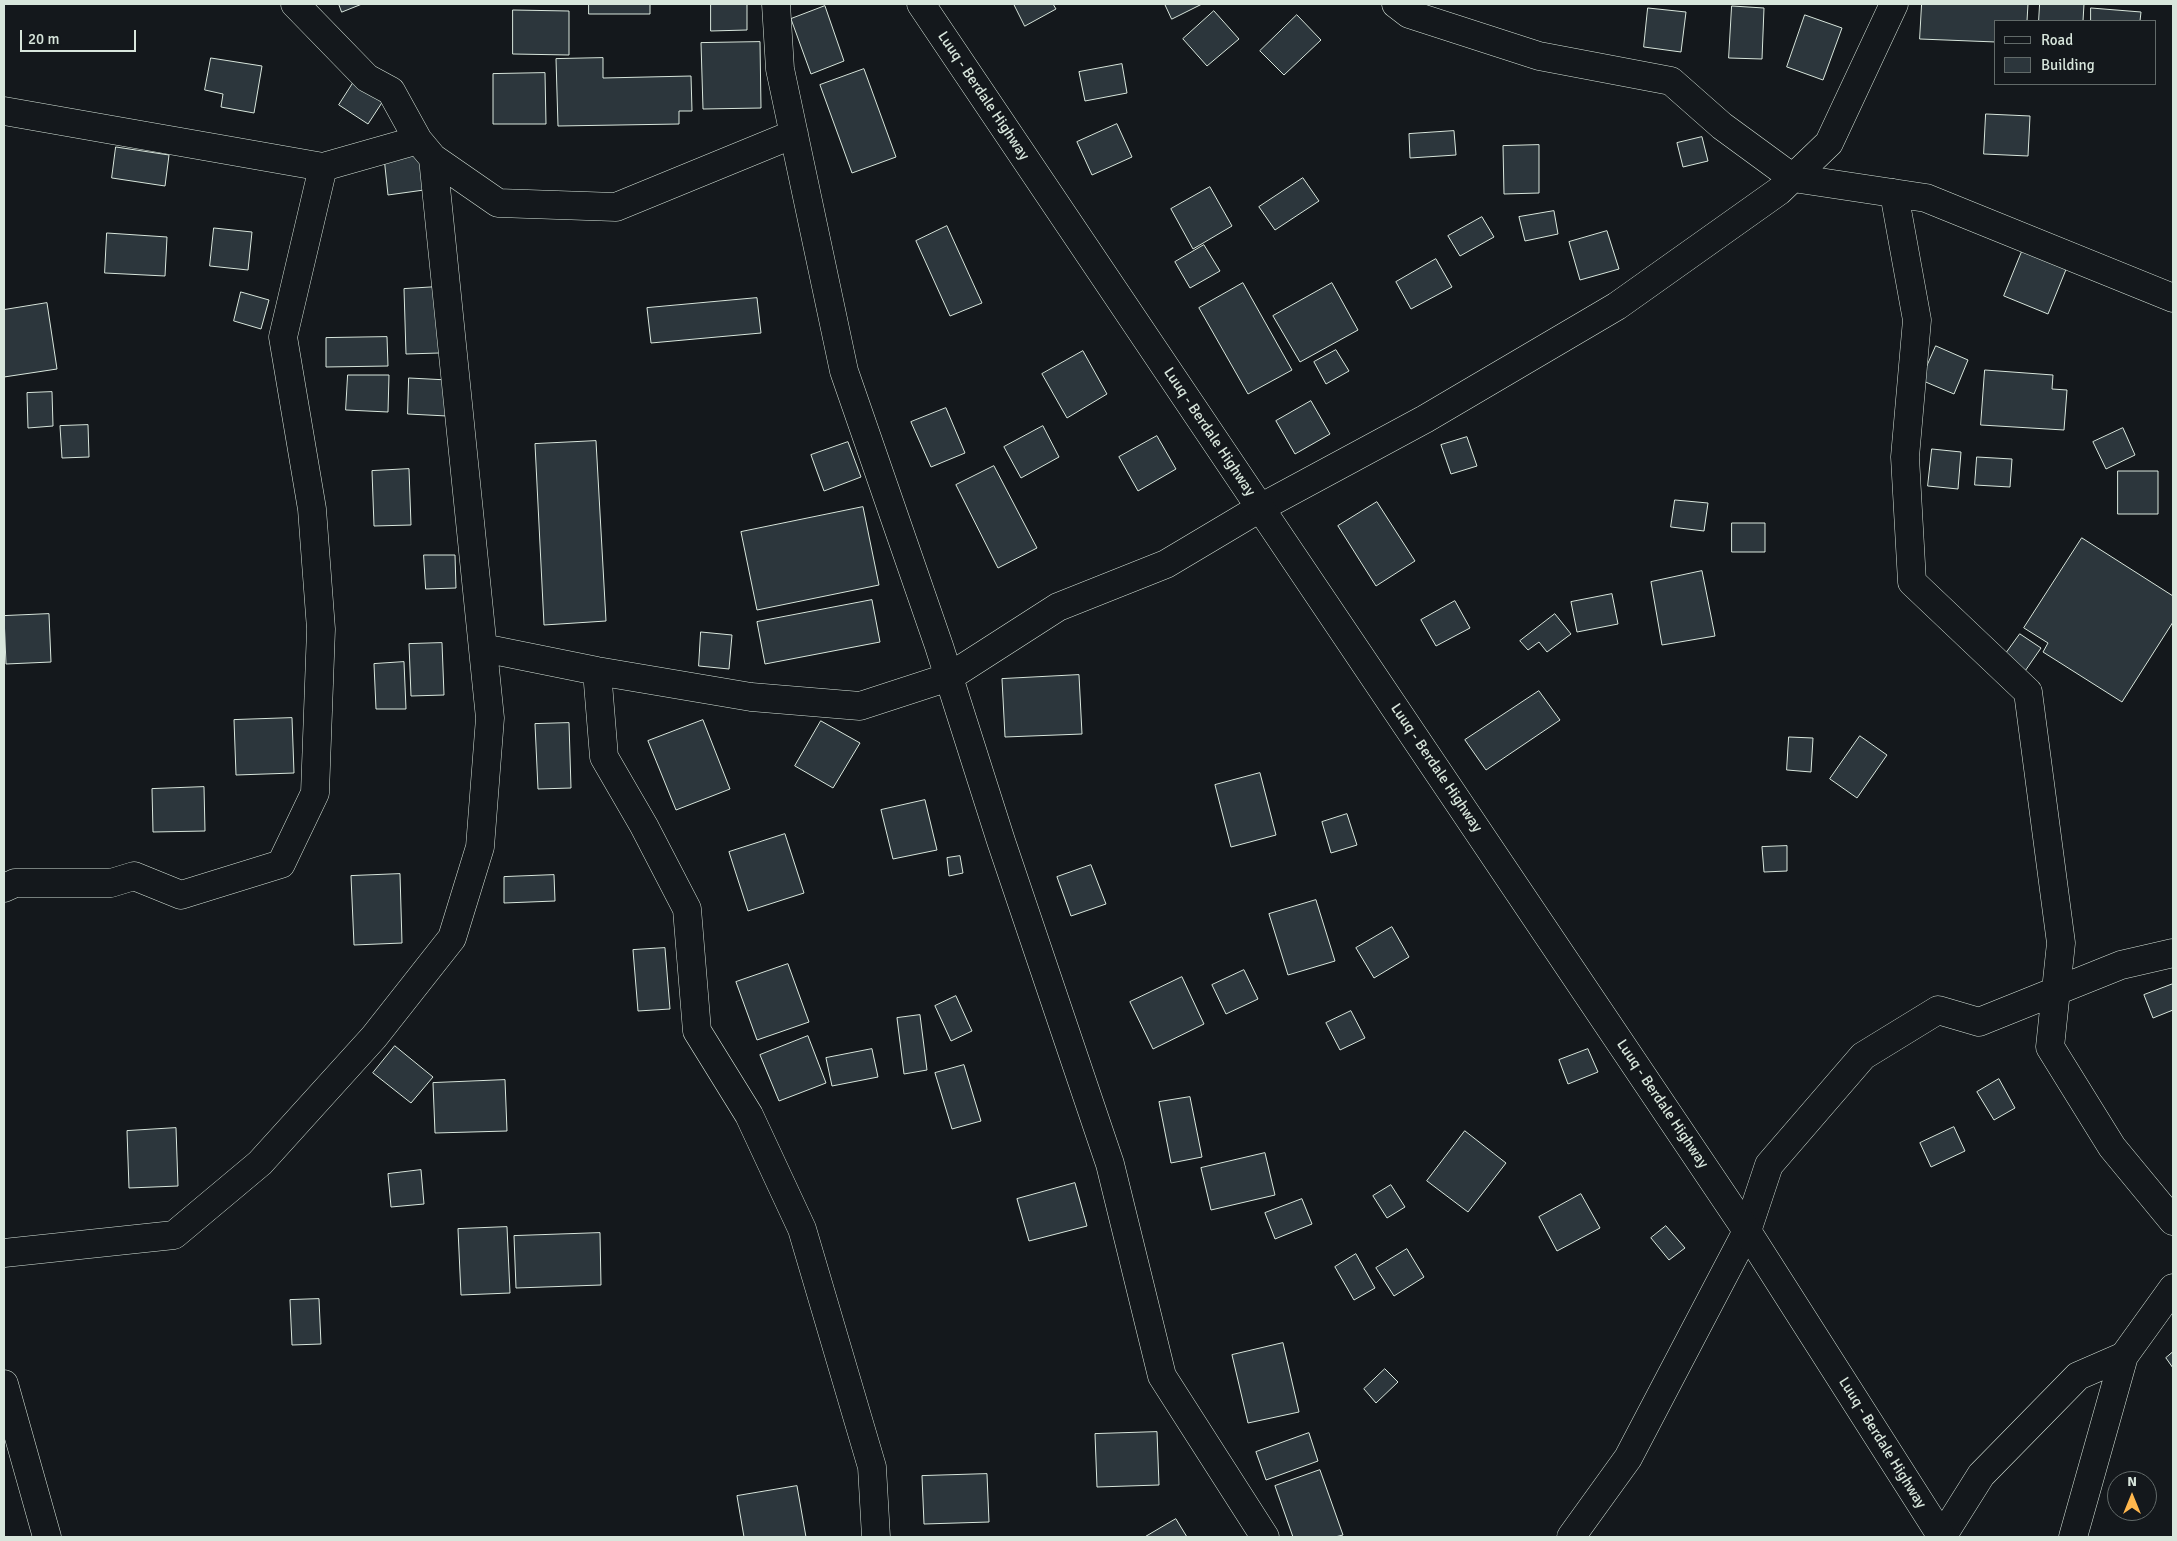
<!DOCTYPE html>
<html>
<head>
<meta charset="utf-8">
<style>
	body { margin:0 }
	#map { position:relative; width:2177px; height:1541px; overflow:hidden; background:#14181c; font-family:Signika,sans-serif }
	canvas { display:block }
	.frame { position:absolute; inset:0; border:5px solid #d8e6dc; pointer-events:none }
	.legend { position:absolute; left:1994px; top:20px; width:162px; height:65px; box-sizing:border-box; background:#14181c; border:1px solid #626a69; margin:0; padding:6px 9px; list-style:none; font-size:15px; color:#d8e6dc }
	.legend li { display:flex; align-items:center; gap:10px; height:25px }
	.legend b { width:25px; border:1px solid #626a69 }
	.north { position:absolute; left:2107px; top:1471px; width:50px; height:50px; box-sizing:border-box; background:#14181c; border:1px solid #626a69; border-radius:50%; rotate:0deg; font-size:14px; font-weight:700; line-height:20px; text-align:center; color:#d8e6dc }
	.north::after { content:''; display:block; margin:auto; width:18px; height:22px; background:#ffb74d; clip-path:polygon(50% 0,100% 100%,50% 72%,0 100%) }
	.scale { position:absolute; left:20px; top:30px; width:116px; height:22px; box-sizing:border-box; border:2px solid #d8e6dc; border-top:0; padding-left:6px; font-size:15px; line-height:18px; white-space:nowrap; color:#d8e6dc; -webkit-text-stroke:4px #14181c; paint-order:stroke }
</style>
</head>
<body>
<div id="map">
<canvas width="2177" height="1541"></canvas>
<div class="frame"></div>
<ul class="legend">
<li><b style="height:6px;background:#14181c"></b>Road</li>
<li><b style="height:14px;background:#2c363c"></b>Building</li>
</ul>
<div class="north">N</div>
<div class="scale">20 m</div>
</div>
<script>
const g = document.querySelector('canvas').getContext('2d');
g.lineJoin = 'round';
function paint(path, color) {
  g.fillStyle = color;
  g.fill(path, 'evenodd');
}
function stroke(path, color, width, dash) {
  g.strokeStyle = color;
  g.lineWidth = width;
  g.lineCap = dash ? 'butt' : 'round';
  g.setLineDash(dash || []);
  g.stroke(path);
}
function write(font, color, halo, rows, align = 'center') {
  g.font = font + ' Signika,sans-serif';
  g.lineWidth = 4;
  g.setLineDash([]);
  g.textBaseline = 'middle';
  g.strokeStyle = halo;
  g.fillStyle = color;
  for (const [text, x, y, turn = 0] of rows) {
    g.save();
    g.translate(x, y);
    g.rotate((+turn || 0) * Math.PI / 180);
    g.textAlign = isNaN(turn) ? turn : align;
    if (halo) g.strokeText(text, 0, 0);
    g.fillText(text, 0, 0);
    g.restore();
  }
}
const building = new Path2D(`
	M339 4H362L342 12Z
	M589 4H650V14H589Z
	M711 4H747V30L711 31Z
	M1014 4H1053L1056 9 1025 26Z
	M1165 4H1202L1172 19Z
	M1922 4H2028L2027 21H1996V42L1920 39Z
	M2040 4H2084L2083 21H2039Z
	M825 6 844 61 811 74 791 19Z
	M1732 6 1764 8 1762 59 1729 58Z
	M1648 8 1686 12 1681 52 1644 47Z
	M2091 8 2141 12 2140 21H2091Z
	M513 10 569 11V55L513 54Z
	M1214 11 1239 39 1207 66 1183 39Z
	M1297 15 1321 40 1284 75 1260 51Z
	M1805 15 1842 28 1823 80 1787 67Z
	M760 42 761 108 703 109 701 43Z
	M211 58 262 66 254 113 221 107 223 94 205 90Z
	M603 58V78L691 76 692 111H679V124L558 126 556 59Z
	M1122 64 1127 93 1085 101 1079 72Z
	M864 69 896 157 852 173 820 85Z
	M545 73 546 124H493V74Z
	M355 80 385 98 368 124 339 105Z
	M1986 114 2030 116 2028 156 1984 154Z
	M1117 124 1132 157 1092 175 1077 142Z
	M1454 131 1456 155 1410 158 1409 134Z
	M1702 137 1708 161 1683 167 1677 143Z
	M1539 145V193L1504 194 1503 146Z
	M116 147 169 155 165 186 112 178Z
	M419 153 424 190 388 195 384 157Z
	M1303 178 1319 201 1275 230 1259 207Z
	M1210 187 1232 226 1193 249 1171 209Z
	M1554 211 1558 234 1525 241 1519 217Z
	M1482 217 1494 237 1460 256 1448 236Z
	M947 226 982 303 950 316 916 241Z
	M214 228 252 232 248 270 210 266Z
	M1607 231 1619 269 1580 280 1569 242Z
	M107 233 167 237 165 276 105 273Z
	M1204 245 1220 271 1190 288 1175 262Z
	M2023 249 2067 267 2048 314 2004 296Z
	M1436 259 1452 287 1411 309 1396 282Z
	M1243 283 1292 370 1248 394 1199 308Z
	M1332 283 1358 330 1300 362 1273 316Z
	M437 287 439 353 406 354 404 289Z
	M241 292 269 300 261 329 234 321Z
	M757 298 761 333 651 343 647 308Z
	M47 303 57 369 4 377V310Z
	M387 337 388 366 326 367V338Z
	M1936 346 1968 360 1954 394 1921 380Z
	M1336 350 1349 371 1326 384 1314 362Z
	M1083 351 1107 394 1067 418 1042 374Z
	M1985 370 2053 375 2052 389 2067 390 2064 430 1981 425Z
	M348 375H389L388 412 346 410Z
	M409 378 448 380 447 416 408 414Z
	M52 392 53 426 28 428 27 393Z
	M1311 401 1330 434 1295 454 1276 421Z
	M946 408 965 453 931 467 911 422Z
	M88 425 89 457 62 458 60 426Z
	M1043 426 1059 457 1021 478 1004 447Z
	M2123 428 2135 455 2106 469 2093 442Z
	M1157 436 1176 469 1138 491 1119 457Z
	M1467 437 1477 466 1451 474 1441 445Z
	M596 441 606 621 544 625 535 444Z
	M848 442 861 477 824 491 811 455Z
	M1932 449 1961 452 1958 489 1928 486Z
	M1977 457 2012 459 2010 487 1975 485Z
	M994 466 1037 548 998 568 956 485Z
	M409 469 411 525 374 526 372 471Z
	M2118 471H2158V514H2118Z
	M1675 500 1708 503 1704 531 1671 527Z
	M1377 502 1415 561 1376 586 1338 526Z
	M863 507 879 585 757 610 741 532Z
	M1732 523H1765V552H1732Z
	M2082 538 2173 596V622L2122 702 2043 652 2048 643 2024 628Z
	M424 555H455L456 588 426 589Z
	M1702 571 1715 636 1662 645 1651 582Z
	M1612 594 1618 624 1577 632 1571 602Z
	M872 600 880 642 765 664 757 622Z
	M1455 601 1470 628 1436 646 1421 620Z
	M49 614 51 662 6 664 4 616Z
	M1555 614 1571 634 1547 652 1539 642 1528 650 1520 641Z
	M701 632 732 635 729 669 699 666Z
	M2020 634 2041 648 2023 674 2002 659Z
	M442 643 444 695 411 696 409 644Z
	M404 662 406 709H376L374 664Z
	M1079 675 1082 734 1005 737 1002 679Z
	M1539 691 1560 720 1486 770 1465 740Z
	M292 718 294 773 236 775 234 720Z
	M703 720 730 789 676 810 648 741Z
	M821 721 860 743 833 788 795 766Z
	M569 723 571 788 538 789 535 724Z
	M1860 736 1887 755 1857 798 1830 779Z
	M1789 737 1813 738 1811 772 1787 770Z
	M1260 773 1276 835 1231 847 1215 785Z
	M204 787 205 831 153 832 152 789Z
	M925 800 937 850 893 859 881 810Z
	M1347 814 1357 845 1331 853 1322 822Z
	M785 834 804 893 748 911 729 852Z
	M1787 846V871L1764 872 1762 847Z
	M960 856 963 873 949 876 947 858Z
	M1091 865 1106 904 1071 916 1057 877Z
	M400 874 402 943 354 945 351 876Z
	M554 875 555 901 504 903V877Z
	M1316 900 1335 961 1288 975 1269 914Z
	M1392 927 1409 957 1374 978 1356 948Z
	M665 948 670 1009 638 1011 633 950Z
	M788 964 809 1022 757 1040 736 982Z
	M1244 970 1258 999 1226 1014 1212 985Z
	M1182 977 1204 1024 1153 1049 1130 1002Z
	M2173 984V1010L2153 1018 2144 995Z
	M956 996 972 1031 951 1041 935 1006Z
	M1351 1011 1365 1038 1340 1050 1326 1023Z
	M920 1015 927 1070 904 1074 897 1018Z
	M808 1036 826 1083 779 1101 760 1055Z
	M395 1046 433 1077 411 1103 373 1073Z
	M872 1049 878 1077 832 1086 826 1058Z
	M1588 1049 1598 1072 1568 1084 1559 1060Z
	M964 1065 981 1121 952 1129 935 1073Z
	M1999 1079 2015 1108 1994 1120 1977 1092Z
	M505 1080 507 1131 435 1133 433 1083Z
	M1190 1097 1202 1157 1171 1163 1159 1102Z
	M1954 1127 1965 1151 1931 1167 1920 1143Z
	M176 1128 178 1186 129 1188 127 1131Z
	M1465 1131 1506 1163 1468 1212 1427 1181Z
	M1265 1153 1275 1195 1211 1210 1201 1168Z
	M421 1170 424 1204 391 1207 388 1174Z
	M1075 1183 1087 1226 1029 1241 1017 1199Z
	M1391 1185 1405 1207 1387 1218 1373 1196Z
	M1581 1194 1600 1228 1557 1251 1539 1217Z
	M1302 1199 1312 1224 1275 1239 1265 1213Z
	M1666 1226 1685 1248 1669 1260 1651 1238Z
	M507 1227 510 1293 461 1295 458 1229Z
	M600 1233 601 1285 516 1288 514 1236Z
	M1407 1249 1424 1277 1394 1296 1376 1268Z
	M1356 1254 1375 1288 1354 1300 1335 1267Z
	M319 1299 321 1344 292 1345 290 1300Z
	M1283 1343 1299 1412 1248 1423 1232 1355Z
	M2173 1352V1368L2166 1358Z
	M1385 1369 1398 1382 1376 1403 1364 1389Z
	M1157 1432 1159 1485 1097 1487 1095 1434Z
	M1309 1433 1318 1461 1266 1480 1256 1452Z
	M1320 1470 1343 1535 1335 1537H1293L1275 1486Z
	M987 1474 989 1522 924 1524 922 1476Z
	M797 1486 806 1537H744L737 1496Z
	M1176 1519 1187 1537H1145Z`);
const minor = new Path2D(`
	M776 4 780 69 844 371 939 646 1001 841 1110 1164 1162 1376 1265 1537
	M1396 4 1409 14 1539 56 1671 81 1722 126 1793 178 1926 198 2173 298
	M4 111 323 167
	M433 158 498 203 616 207 794 134
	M1894 193 1917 320 1905 457 1912 582 2028 692 2061 943 2050 1047 2112 1147 2173 1221
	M483 648 597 671 751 697 860 706 949 677 1058 607 1166 564 1260 508 1425 419 1617 306 1779 191 1829 143 1894 4
	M597 671 604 757 644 826 687 909 697 1031 749 1115 802 1229 872 1467 876 1537
	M4 888 15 883H111L134 876 181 895 281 864 315 793 321 629 312 509 283 337 323 167 418 140
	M4 1253 174 1235 260 1163 374 1037 452 938 480 847 490 718 433 158 418 140 391 91 367 78 295 4
	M4 1384 47 1537
	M1571 1537 1628 1458 1747 1231 1769 1165 1863 1056 1938 1010 1979 1022 2121 965 2173 953
	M1942 1537 1981 1475 2078 1376 2124 1356 2173 1288
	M2073 1537 2124 1356`);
const primary = new Path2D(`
	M921 4 1747 1231 1942 1537`);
const streetNames = [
	["Luuq - Berdale Highway",983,96,56],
	["Luuq - Berdale Highway",1209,432,56],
	["Luuq - Berdale Highway",1436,768,56],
	["Luuq - Berdale Highway",1662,1104,56],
	["Luuq - Berdale Highway",1882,1443,58]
];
paint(building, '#2c363c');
stroke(building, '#d8e6dc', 1);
stroke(minor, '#d8e6dc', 29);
stroke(primary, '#d8e6dc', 29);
stroke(minor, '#14181c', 28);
stroke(primary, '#14181c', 28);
write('15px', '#d8e6dc', '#14181c', streetNames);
</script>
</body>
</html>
